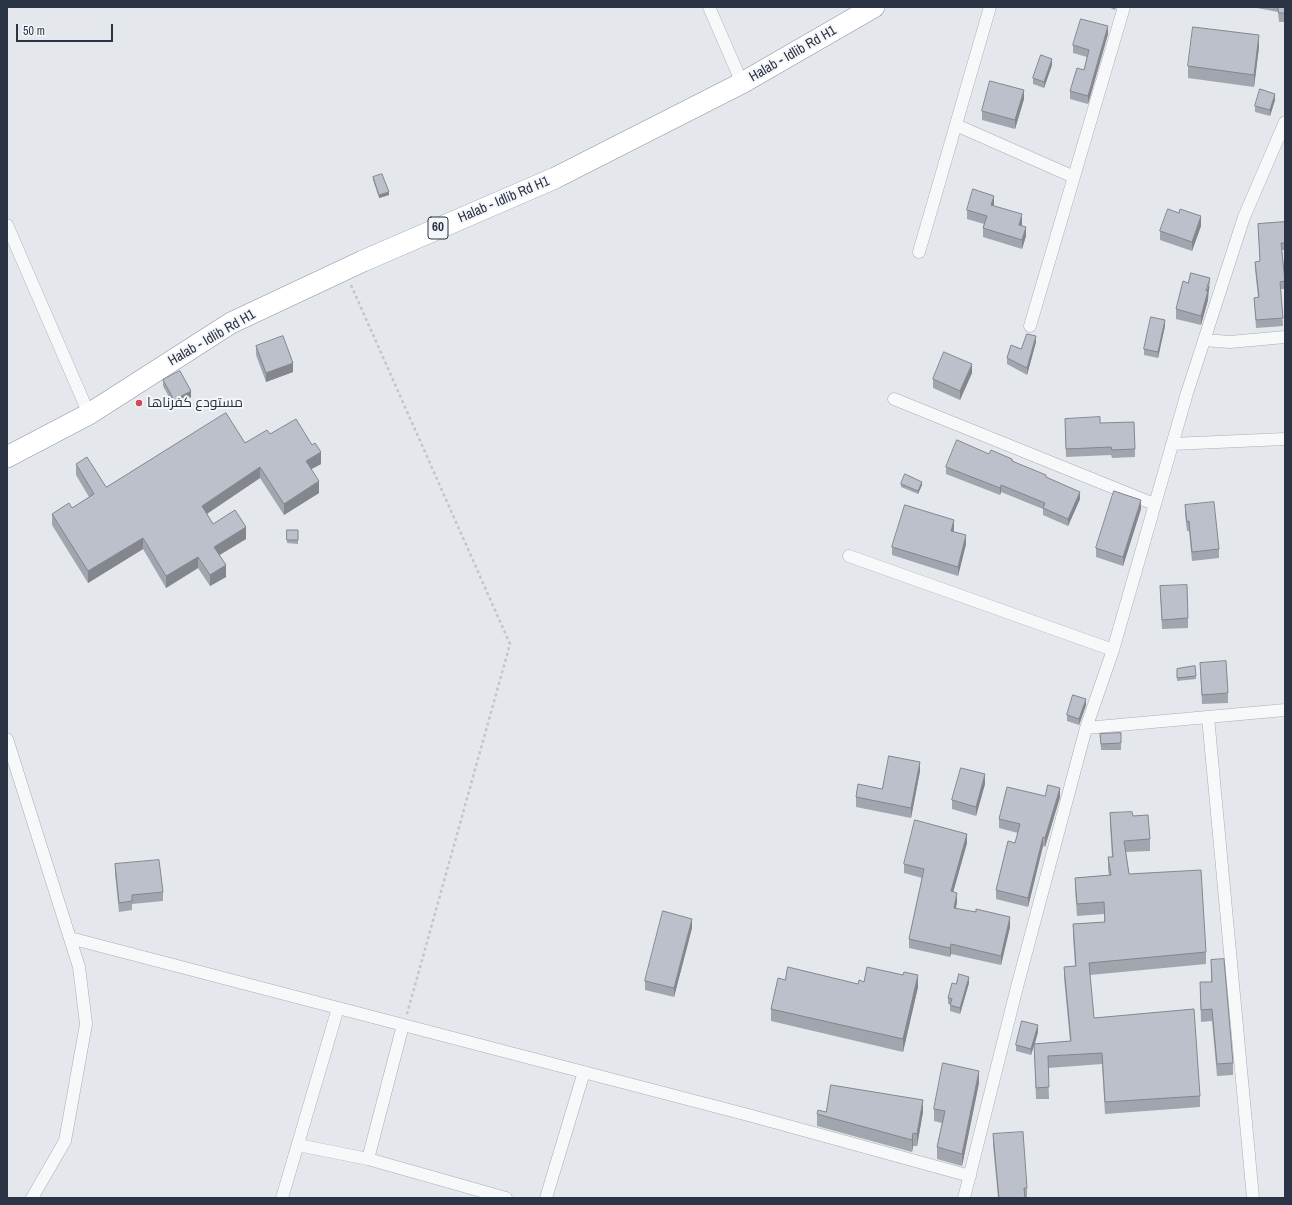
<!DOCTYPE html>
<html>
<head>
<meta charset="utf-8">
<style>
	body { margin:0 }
	#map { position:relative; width:1292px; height:1205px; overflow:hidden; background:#e4e7ec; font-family:"Archivo Narrow",sans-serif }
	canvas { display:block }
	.frame { position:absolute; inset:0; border:8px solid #2b3445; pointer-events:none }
	.scale { position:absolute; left:16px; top:24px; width:97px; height:18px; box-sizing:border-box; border:2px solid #2b3445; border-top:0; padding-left:5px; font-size:12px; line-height:14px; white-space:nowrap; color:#2b3445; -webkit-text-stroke:3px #f4f6f9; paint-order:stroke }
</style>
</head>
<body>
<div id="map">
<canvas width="1292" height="1205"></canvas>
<div class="frame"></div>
<div class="scale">50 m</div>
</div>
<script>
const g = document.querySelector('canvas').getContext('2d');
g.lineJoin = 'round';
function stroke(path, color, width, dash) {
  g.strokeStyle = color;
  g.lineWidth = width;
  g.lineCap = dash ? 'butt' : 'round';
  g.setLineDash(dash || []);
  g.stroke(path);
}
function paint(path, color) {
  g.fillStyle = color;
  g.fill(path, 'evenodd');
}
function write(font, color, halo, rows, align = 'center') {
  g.font = font + ' "Archivo Narrow",Cairo,sans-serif';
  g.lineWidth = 4;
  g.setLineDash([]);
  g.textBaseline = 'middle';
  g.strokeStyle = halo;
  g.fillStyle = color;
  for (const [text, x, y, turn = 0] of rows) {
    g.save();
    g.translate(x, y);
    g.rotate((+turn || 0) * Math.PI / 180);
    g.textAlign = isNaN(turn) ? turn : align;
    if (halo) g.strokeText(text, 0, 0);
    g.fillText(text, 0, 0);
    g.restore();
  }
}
const path = new Path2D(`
	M351 285 510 644 407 1014`);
const minor = new Path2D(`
	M709 7 742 83
	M956 125 1074 177
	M7 225 89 414
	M919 252 990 7
	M1030 326 1124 7
	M1204 340 1230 342 1285 337
	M894 399 1154 504
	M1172 444 1285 439
	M849 556 1113 650
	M1208 717 1253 1198
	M1086 728 1285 710
	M7 739 79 967 86 1024 65 1141 32 1198
	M70 938 752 1116 970 1176
	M298 1145 368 1159 506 1198
	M368 1159 403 1025
	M282 1198 338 1008
	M546 1198 584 1072
	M964 1198 1017 987 1086 728 1113 650 1187 393 1244 217 1285 122`);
const trunk = new Path2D(`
	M7 457 89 414 231 323 363 261 555 178 742 83 874 7`);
const wall = new Path2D(`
	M1108 7H1116L1115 10Z
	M1257 7H1285V22H1279L1278 12 1257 8Z
	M1108 34 1088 104 1070 99V91L1084 70 1087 57 1073 53V45Z
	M1259 47 1254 87 1188 78V66Z
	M1052 65 1044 88 1033 84V78Z
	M1024 99 1015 129 982 120V111Z
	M1275 100 1270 116 1255 112V106Z
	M373 177 389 195 379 198 373 180Z
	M994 205V206L1022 224V225L1026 236 1022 249 983 237V228L984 224 967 219V210Z
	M1285 222V250H1282L1285 279V289H1281L1283 326 1256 328 1254 298 1258 297 1255 269V262L1260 261 1258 224Z
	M1201 226 1192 251 1160 240V231Z
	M1210 287 1208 292V300L1201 325 1176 319V309Z
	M1165 326 1158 358 1144 355V349Z
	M1036 342 1027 375 1007 364V358L1021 349Z
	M256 346 293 372 266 382 256 355Z
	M972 373 960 400 933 388V379Z
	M163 380 191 397 174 406 163 386Z
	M1065 419 1100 423 1135 449V457L1112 458 1111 455 1066 457Z
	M270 434 321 464 311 469 319 493 284 515 260 478 207 514 213 524 246 539 220 555 226 577 210 586 198 568 166 588 143 549 88 583 52 525V514L72 508 89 497 76 475V464L106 487Z
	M989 454 1012 461 1046 477 1080 499 1068 526 1043 515V509L1001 492 1000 495 946 474V467Z
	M901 484 922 485 918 494 901 487Z
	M1185 505 1219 549V558L1192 561 1189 531H1187L1185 514Z
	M1141 509 1123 566 1096 557V548Z
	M954 529 953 532 966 544 958 576 892 555V547Z
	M287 530H298V544L287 543Z
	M1160 586 1188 618V628L1162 629Z
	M1200 663 1228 693V703L1202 704Z
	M1195 666 1196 679 1177 681V669Z
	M1086 705 1079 725 1067 721V715Z
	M1121 733V750H1101L1100 734Z
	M920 771 911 818 856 807V797L882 789Z
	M985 784 976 816 952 809V800Z
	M1045 796 1060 797 1045 847 1043 846 1028 907 996 899V890L1015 843 1018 833 999 828V819Z
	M1110 813 1133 816 1150 839V851L1126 852 1129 874 1206 952V964L1090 975 1094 1018 1200 1096V1107L1105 1114 1102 1064 1048 1068 1049 1099H1036L1034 1045 1031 1055 1016 1051V1045L1038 1032 1035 1044 1070 1041 1064 978V967L1075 966 1073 936V924L1104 922V914L1077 916 1075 889V878L1109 875 1108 869V857H1112L1110 825Z
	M967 843 953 892 957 902 956 908 1010 927 1001 965 951 954 950 957 909 948V939L922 878 904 873V864Z
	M115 864 163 892V901L132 904V910L119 912 115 874Z
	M692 928 674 997 645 990V981Z
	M1211 960 1233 1063V1075L1217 1076 1212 1021 1201 1022 1200 982H1211Z
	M785 980 858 984 864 982 918 987 903 1052 771 1021V1009Z
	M969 983 960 1014 950 1011V1004H948V998L956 984Z
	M979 1083 962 1166 937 1159V1147L942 1123 934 1121V1109Z
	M826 1112H923L917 1146H913L912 1152 817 1126V1114Z
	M993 1134 1027 1188V1198H998L993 1145Z`);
const shadedWall = new Path2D(`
	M1108 26V34L1088 104V96Z
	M1259 35V47L1254 87V75Z
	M1052 59V65L1044 88V82Z
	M1024 90V99L1015 129V120Z
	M1275 94V100L1270 116V110Z
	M389 192V195L379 198V195Z
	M994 196V205L991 214V205Z
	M1022 214V224L1019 234V225Z
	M1201 216V226L1192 251V242Z
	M1026 227V236L1022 249V240Z
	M1210 278 1208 300 1201 325V316Z
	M1165 320V326L1158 358V352Z
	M1036 336V342L1027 375V368Z
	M293 363V372L266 382V373Z
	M972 364V373L960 400V391Z
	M191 391V397L174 406V400Z
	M321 452V464L306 472V461Z
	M260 467V478L202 517V506Z
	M319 481V493L284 515V504Z
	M922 482V485L918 494V491Z
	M1001 485V492L1000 495V488Z
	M1080 492V499L1068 526V519Z
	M1141 500V509L1123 566V557Z
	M954 520V529L951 540V531Z
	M246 527V539L214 558V547Z
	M966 535V544L958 576V567Z
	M143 538V549L88 583V571Z
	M198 557V568L166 588V576Z
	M226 565V577L210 586V575Z
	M1086 699V705L1079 725V719Z
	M920 762V771L911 818V808Z
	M985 774V784L976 816V807Z
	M1060 788V797L1045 847V838Z
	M967 834V843L951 900V891Z
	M1043 837V846L1028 907V898Z
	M957 893V902L954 917V908Z
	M1010 917V927L1001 965V956Z
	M692 919V928L674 997V988Z
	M951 944V954L950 957V948Z
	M918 975V987L903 1052V1039Z
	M969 977V983L960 1014V1008Z
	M1038 1025V1032L1031 1055V1049Z
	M979 1071V1083L962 1166V1154Z
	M923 1100V1112L917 1146V1134Z
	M913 1133V1146L912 1152V1140Z`);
const building = new Path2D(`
	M1278 7H1285V13H1279Z
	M1081 19 1108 26 1088 96 1070 91 1077 68 1084 70 1089 50 1073 45Z
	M1193 27 1259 35 1254 75 1188 66Z
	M1041 55 1052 59 1044 82 1033 78Z
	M990 81 1024 90 1015 120 982 111Z
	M1260 89 1275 94 1270 110 1255 106Z
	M382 174 389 192 379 195 373 177Z
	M973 189 994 196 991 205 1022 214 1019 225 1026 227 1022 240 983 228 987 216 967 210Z
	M1168 209 1179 213 1180 209 1201 216 1192 242 1160 231Z
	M1285 222V243H1281L1285 281 1280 282 1283 318 1256 320 1254 298 1259 297 1255 262 1260 261 1258 224Z
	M1191 273 1210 278 1206 291H1208L1201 316 1176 309 1183 281 1188 283Z
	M1151 317 1165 320 1158 352 1144 349Z
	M1027 334 1036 336 1027 368 1007 358 1011 345 1021 349Z
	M283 336 293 363 266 373 256 346Z
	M944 352 972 364 960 391 933 379Z
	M180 371 191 391 174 400 163 380Z
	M226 413 245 443 267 430 270 434 296 419 312 445 315 443 321 452 306 461 319 481 284 504 260 467 202 506 213 524 235 510 246 527 214 547 226 565 210 575 198 557 166 576 143 538 88 571 52 514 69 503 72 508 94 494 76 464 87 457 106 487Z
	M1100 417V423L1134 422 1135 449 1112 450 1111 447 1066 449 1065 419Z
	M957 440 989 454 991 450 1012 459V461L1046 475V477L1080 492 1068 519 1043 508 1045 503 1001 485 1000 488 946 467Z
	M905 474 922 482 918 491 901 484Z
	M1114 491 1141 500 1123 557 1096 548Z
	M1214 502 1219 549 1192 552 1189 521 1187 522 1185 505Z
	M905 505 954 520 951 531 966 535 958 567 892 547Z
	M287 530H298V540H287Z
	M1187 585 1188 618 1162 620 1160 586Z
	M1226 661 1228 693 1202 695 1200 663Z
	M1195 666 1196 676 1177 678V669Z
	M1073 695 1086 699 1079 719 1067 715Z
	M1121 733V743L1101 744 1100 734Z
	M889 756 920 762 911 808 856 797 858 784 882 789Z
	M961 768 985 774 976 807 952 800Z
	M1048 785 1060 788 1045 838 1043 837 1028 898 996 890 1008 841 1015 843 1020 824 999 819 1007 787 1045 796Z
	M1132 812 1133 816 1148 815 1150 839 1124 841 1129 874 1201 870 1206 952 1089 963 1094 1018 1194 1009 1200 1096 1105 1102 1102 1053 1048 1056 1049 1087 1036 1088 1034 1044 1071 1041 1064 967 1076 966 1073 924 1105 922 1104 902 1077 904 1075 878 1111 875 1108 857H1113L1110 813Z
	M915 820 967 834 951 891 957 893 954 908 976 912V909L1010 917 1001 956 951 944 950 948 909 939 924 869 904 864Z
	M159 860 163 892 132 895V901L119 903 115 864Z
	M663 911 692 919 674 988 645 981Z
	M1224 959 1233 1063 1217 1064 1212 1009 1201 1010 1200 982H1212L1211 960Z
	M788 967 858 984 859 980 864 982 867 967 903 975 904 972 918 975 903 1039 771 1009 778 978 785 980Z
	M959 974 969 977 960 1008 950 1005 952 999 948 998 952 983 956 984Z
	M1022 1021 1038 1025 1031 1049 1016 1045Z
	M943 1063 979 1071 962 1154 937 1147 945 1111 934 1109Z
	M831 1085 923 1100 917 1134 913 1133 912 1140 817 1114 818 1110 826 1112Z
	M1023 1132 1027 1188H1024L1025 1198H999L993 1134Z`);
const markers = [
	[139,403,4,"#d1495b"]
];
const shields = [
	[438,228,20]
];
const shieldNames = [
	["60",438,228]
];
const streetNames = [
	["Halab - Idlib Rd H1",793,54,-30],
	["Halab - Idlib Rd H1",504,200,-23],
	["Halab - Idlib Rd H1",212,338,-30]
];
const poiNames = [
	["مستودع كفرناها",147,403]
];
stroke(minor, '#a9aeb7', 13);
stroke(trunk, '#8b94a3', 22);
stroke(path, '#c2c5cb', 2.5, [3, 3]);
stroke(minor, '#f7f8fa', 12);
stroke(trunk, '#fff', 21);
paint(wall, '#a1a5ae');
paint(shadedWall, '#83868d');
paint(building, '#bbc0ca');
stroke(building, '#83868d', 1);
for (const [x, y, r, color] of markers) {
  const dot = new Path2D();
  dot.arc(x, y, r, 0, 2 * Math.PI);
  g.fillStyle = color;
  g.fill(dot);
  stroke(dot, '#f4f6f9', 1.5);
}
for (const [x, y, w] of shields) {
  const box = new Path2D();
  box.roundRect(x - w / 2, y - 11, w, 22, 3);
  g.fillStyle = '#f4f6f9';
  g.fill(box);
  stroke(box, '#2b3445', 1);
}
write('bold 13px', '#2b3445', null, shieldNames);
write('14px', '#2b3445', '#f4f6f9', streetNames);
write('14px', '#2b3445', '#f4f6f9', poiNames, 'left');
</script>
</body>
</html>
